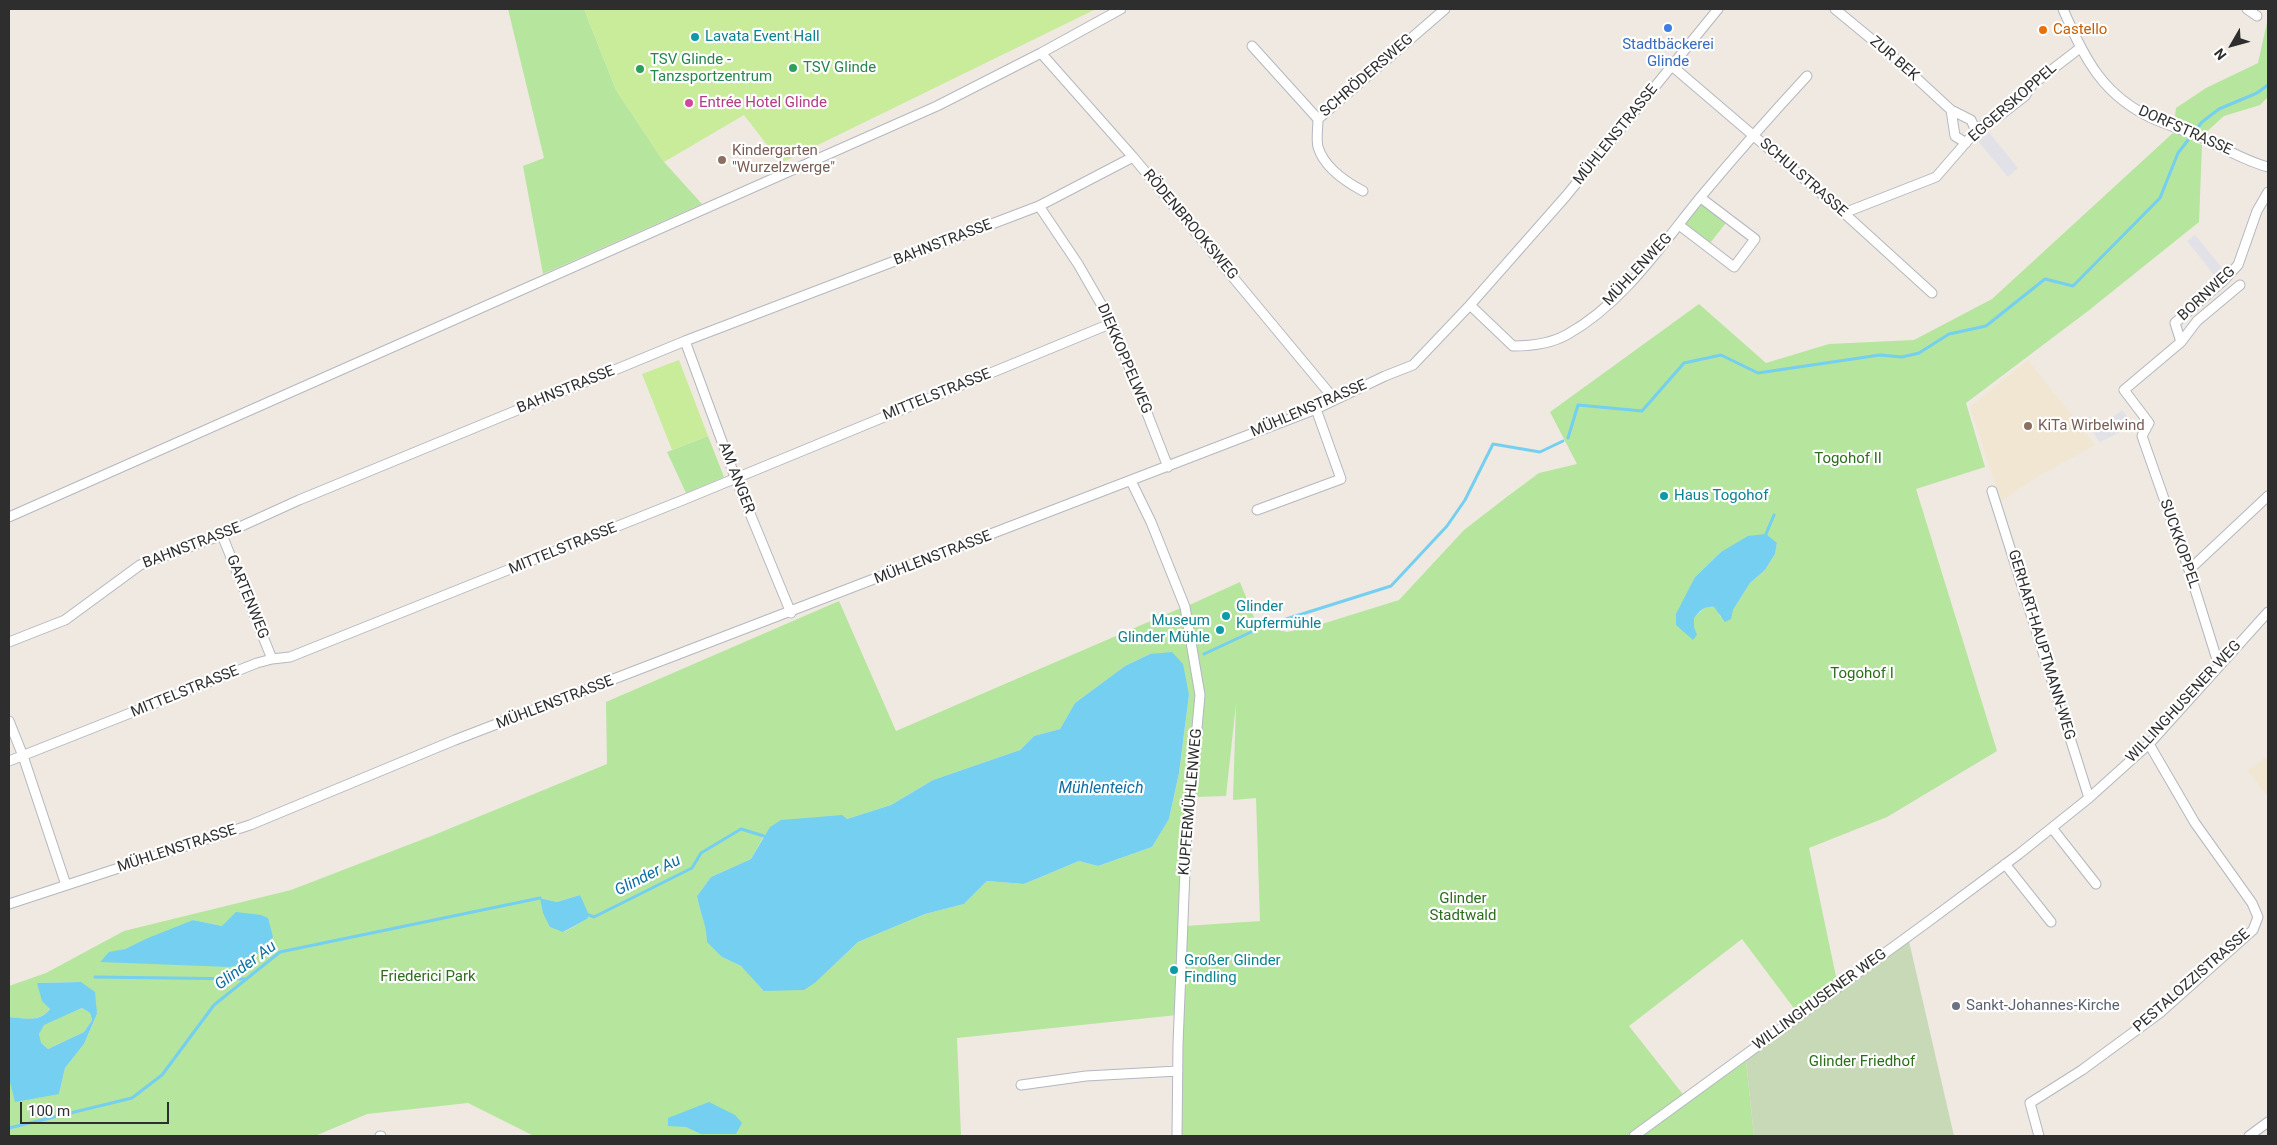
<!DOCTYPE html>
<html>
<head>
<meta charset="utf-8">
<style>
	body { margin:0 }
	#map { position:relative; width:2277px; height:1145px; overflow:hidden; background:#efe9e1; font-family:Roboto,sans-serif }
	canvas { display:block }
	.frame { position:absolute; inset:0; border:10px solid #2e2e2e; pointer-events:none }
	.north { position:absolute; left:2207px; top:20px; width:50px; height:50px; -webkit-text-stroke:4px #fff; paint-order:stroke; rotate:232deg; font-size:14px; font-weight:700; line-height:20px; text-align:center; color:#2e2e2e }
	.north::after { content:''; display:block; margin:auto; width:18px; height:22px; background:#2e2e2e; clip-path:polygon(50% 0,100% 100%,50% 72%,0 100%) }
	.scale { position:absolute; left:20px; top:1102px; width:149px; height:22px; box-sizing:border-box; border:2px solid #2e2e2e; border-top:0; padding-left:6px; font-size:15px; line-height:18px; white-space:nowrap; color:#2e2e2e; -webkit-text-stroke:4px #fff; paint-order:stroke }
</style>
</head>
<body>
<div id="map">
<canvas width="2277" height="1145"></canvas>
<div class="frame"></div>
<div class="north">N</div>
<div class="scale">100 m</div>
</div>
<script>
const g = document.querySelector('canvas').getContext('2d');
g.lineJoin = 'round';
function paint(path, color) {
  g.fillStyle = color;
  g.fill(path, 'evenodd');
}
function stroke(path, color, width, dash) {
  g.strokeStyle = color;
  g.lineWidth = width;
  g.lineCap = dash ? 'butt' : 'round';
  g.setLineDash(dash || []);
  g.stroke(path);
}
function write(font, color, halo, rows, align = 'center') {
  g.font = font + ' Roboto,sans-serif';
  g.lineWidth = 4.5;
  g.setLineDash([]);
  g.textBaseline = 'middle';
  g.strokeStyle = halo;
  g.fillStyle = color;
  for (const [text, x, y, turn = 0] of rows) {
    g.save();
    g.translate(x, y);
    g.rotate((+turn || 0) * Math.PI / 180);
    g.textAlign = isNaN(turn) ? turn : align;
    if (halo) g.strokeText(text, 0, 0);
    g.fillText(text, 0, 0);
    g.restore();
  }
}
const industrial = new Path2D(`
	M1988 131 2018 168 2008 177 1977 140Z
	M2195 235 2223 269 2229 264 2232 268 2218 280 2187 241Z
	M2122 410 2134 425 2100 442 2093 433Z`);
const education = new Path2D(`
	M2028 360 2095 445 2040 475 2001 501 1970 407Z
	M2268 755V797L2248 771Z`);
const green = new Path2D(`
	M508 9H584L616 90 664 162 702 204 543 274 523 166 544 158Z
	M2268 18V97L2260 105 2224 116 2202 136 2174 125 2176 108 2206 88 2258 63Z
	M2174 132 2202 145 2199 222 2088 311 1966 403 1985 467 1916 489 1997 751 1887 817 1809 848 1838 986 1799 1015 1742 939 1629 1026 1689 1102 1746 1061 1754 1136H1182V1015L1186 926 1260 921 1256 798 1233 800 1236 704 1226 796 1195 797 1200 695 1185 607 1240 582 1257 625 1287 632 1322 624 1399 600 1464 530 1508 496 1539 473 1577 464 1550 412 1699 304 1766 363 1829 344 1914 340 1992 299ZM1777 543 1775 554 1765 570 1750 583 1733 610 1720 617 1719 612 1714 607 1707 606 1694 617 1693 627 1687 595 1695 577 1721 552Z
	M1701 198 1729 219 1707 247 1679 225Z
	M708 436 724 477 686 493 667 452Z
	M839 601 896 731 1183 607 1197 696 1177 1015 957 1038 961 1136H534L468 1103 367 1114 315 1136H9V1078L10 1081 59 1094 65 1068 84 1044 97 1014 81 982 37 983 50 1009C39 1022 25 1019 9 1017V986L46 973 124 931 291 890 434 835 607 764 606 702ZM1150 654 1189 695 1179 773 1169 819 1152 847 1098 866 1079 861 1024 884 987 881 964 904 925 914 858 942 816 982 753 977 741 966 722 957 708 942C707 926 700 913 697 896L711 877 751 859 764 836 847 819 891 805 933 780 1020 750 1034 736 1060 729 1075 703 1125 666ZM580 895 587 919 564 932 541 898 557 902ZM193 920 222 926 100 962C111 950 114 954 127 948 149 939 171 929 193 920Z
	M82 1008 90 1013 92 1020 84 1032 48 1049 40 1043 39 1034 43 1025Z`);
const cemetery = new Path2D(`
	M1908 937 1954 1136H1754L1746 1061 1805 1013Z`);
const pitch = new Path2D(`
	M584 9H1096L781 163 744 115 664 162 616 90Z
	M679 360 708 436 672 450 642 374Z`);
const water = new Path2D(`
	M1766 534 1777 543 1775 554 1765 570 1750 583 1733 610 1731 619 1725 622 1714 607C1704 606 1700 611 1694 618V627L1697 635 1693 640 1676 625V614L1695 577 1721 552 1748 536Z
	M1172 652 1183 664 1189 695 1179 773 1169 819 1152 847 1098 866 1079 861 1024 884 987 881 964 904 925 914 858 942 816 982 804 990 764 991 741 966 722 957 707 942C707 926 700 913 697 896L711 877 751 859 770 827 781 820 842 815 847 819 891 805 933 780 1020 750 1034 736 1060 729 1075 703 1125 666 1150 654Z
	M580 895 589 915 587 919 563 932 550 927 543 913 540 898 557 902Z
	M236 912 261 915 268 918 273 937C261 953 249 963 230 967L100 962 109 952 125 949 148 938 193 920 222 926Z
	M81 982 95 992 97 1014 84 1044 65 1068 59 1094 15 1102 9 1078V1017C25 1018 39 1023 50 1009L42 1001 37 983ZM82 1008 90 1013 92 1020 84 1032 48 1049 41 1043 39 1034 44 1025Z
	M709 1102 735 1115 742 1123 736 1134H701L686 1127 668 1126V1118Z`);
const stream = new Path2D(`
	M1568 438 1578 405 1642 411 1684 363 1721 355 1758 373 1880 355 1902 357 1919 353 1949 334 1986 326 2045 279 2073 286 2160 198 2178 153 2202 122 2219 109 2257 93 2268 85
	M1766 534 1774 515
	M1204 654 1264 626 1391 586 1447 526 1465 500 1493 444 1540 452 1563 441
	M589 915 594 917 692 868 701 853 741 829 764 836
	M95 977 247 979
	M9 1128 132 1098 162 1075 214 1005 280 952 540 898`);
const minor = new Path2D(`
	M1835 9 1898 61 1951 110 1955 136 1966 143
	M2063 9C2084 58 2103 97 2156 120 2171 126 2187 132 2202 138 2224 148 2245 161 2268 167
	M2247 9 2257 16
	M1252 46 1318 119 1445 9
	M1041 53 1133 157 1335 400
	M1672 66 1844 213 1932 293
	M1951 110 1971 120 1976 131
	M1318 119C1318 128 1316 139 1318 147 1324 167 1346 182 1363 191
	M1039 206 1078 264 1112 323 1168 467
	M1844 213 1936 177 1976 131 1987 122 1998 117 2025 96 2032 85 2080 48
	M1679 225 1734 267 1755 239 1701 198
	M1470 305 1513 346C1532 346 1551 344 1568 334 1623 303 1660 247 1699 199 1734 157 1770 116 1807 76
	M685 341 735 477 791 613
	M2181 342 2197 321 2240 285
	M1131 481 1151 522 1185 607 1200 695 1186 846 1178 1044 1177 1136
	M1992 491 2089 798
	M1257 510 1341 479 1316 409
	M9 517 937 106 1041 53 1121 9
	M222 535 272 659
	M2189 570 2268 496
	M9 642 65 620 140 565 222 535 299 500 685 341 1039 206 1133 157
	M2219 666 2189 570 2142 436 2149 423 2124 390 2181 342 2175 323 2225 279 2238 265 2257 211 2268 192
	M9 721 23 756 66 885
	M9 761 257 663 272 659 290 657 683 500 1112 323
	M2052 828 2096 884
	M2005 864 2051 922
	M9 904 250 825 455 740 1316 409 1385 376 1413 365 1470 305 1566 196 1718 9
	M1021 1085 1086 1076 1178 1071
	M380 1136H381
	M1634 1136 1929 921 2019 854 2089 798 2149 744 2268 612
	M2039 1136 2030 1103 2082 1070 2161 1012 2253 930 2258 917 2252 903 2195 823 2149 744
	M2249 1136 2268 1122`);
const markers = [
	[1668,28,5,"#3f7fe0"],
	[2043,30,5,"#e8710a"],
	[695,37,5,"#0f9aa8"],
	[793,68,5,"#2e9e5b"],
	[640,69,5,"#2e9e5b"],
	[689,103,5,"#d1479c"],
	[722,160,5,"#8d6e63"],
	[2028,426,5,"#8d6e63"],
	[1664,496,5,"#0f9aa8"],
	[1226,616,5,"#0f9aa8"],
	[1220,630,5,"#0f9aa8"],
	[1174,970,5,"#0f9aa8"],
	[1956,1006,5,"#6b7280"]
];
const foodNames = [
	["Castello",2053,30]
];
const cultureNames = [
	["Lavata Event Hall",705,37],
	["Haus Togohof",1674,496],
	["Glinder",1236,607],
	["Kupfermühle",1236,624],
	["Museum",1210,621,"right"],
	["Glinder Mühle",1210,638,"right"],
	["Großer Glinder",1184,961],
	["Findling",1184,978]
];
const shopNames = [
	["Stadtbäckerei",1668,45],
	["Glinde",1668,62]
];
const streetNames = [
	["ZUR BEK",1894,59,41],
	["SCHRÖDERSWEG",1367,76,-41],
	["EGGERSKOPPEL",2013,103,-41],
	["DORFSTRASSE",2185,131,24],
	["MÜHLENSTRASSE",1616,135,-51],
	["SCHULSTRASSE",1803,178,41],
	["RÖDENBROOKSWEG",1190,225,50],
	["BAHNSTRASSE",943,243,-21],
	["MÜHLENWEG",1638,270,-47],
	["BORNWEG",2207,294,-43],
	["DIEKKOPPELWEG",1124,359,67],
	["BAHNSTRASSE",566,390,-22],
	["MITTELSTRASSE",937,395,-22],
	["MÜHLENSTRASSE",1309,409,-23],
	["AM ANGER",736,478,69],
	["SUCKKOPPEL",2179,544,71],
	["BAHNSTRASSE",192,546,-21],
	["MITTELSTRASSE",563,549,-22],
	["MÜHLENSTRASSE",933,558,-21],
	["GARTENWEG",247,597,68],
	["GERHART-HAUPTMANN-WEG",2041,645,73],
	["MITTELSTRASSE",185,692,-22],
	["WILLINGHUSENER WEG",2184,702,-47],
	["MÜHLENSTRASSE",555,703,-21],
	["KUPFERMÜHLENWEG",1191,802,-85],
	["MÜHLENSTRASSE",177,849,-18],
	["PESTALOZZISTRASSE",2192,981,-41],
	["WILLINGHUSENER WEG",1820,1000,-36]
];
const leisureNames = [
	["TSV Glinde -",650,60],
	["Tanzsportzentrum",650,77],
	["TSV Glinde",803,68]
];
const hotelNames = [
	["Entrée Hotel Glinde",699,103]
];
const educationNames = [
	["Kindergarten",732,151],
	["\"Wurzelzwerge\"",732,168],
	["KiTa Wirbelwind",2038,426]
];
const parkNames = [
	["Togohof II",1848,459],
	["Togohof I",1862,674],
	["Glinder",1463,899],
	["Stadtwald",1463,916],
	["Friederici Park",428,977],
	["Glinder Friedhof",1862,1062]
];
const worshipNames = [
	["Sankt-Johannes-Kirche",1966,1006]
];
const waterNames = [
	["Mühlenteich",1101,789],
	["Glinder Au",648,876,-27],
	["Glinder Au",246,966,-36]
];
paint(industrial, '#e3e1e8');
paint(education, '#f0e6d1');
paint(green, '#b6e59e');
paint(cemetery, '#c8d9b8');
paint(pitch, '#c9ec9a');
paint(water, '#75cff0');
stroke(stream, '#75cff0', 3);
stroke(minor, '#b4b7c1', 11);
stroke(minor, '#fff', 9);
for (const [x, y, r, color] of markers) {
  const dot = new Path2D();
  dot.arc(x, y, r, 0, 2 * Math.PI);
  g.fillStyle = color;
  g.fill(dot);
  stroke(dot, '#fff', 2);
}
write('15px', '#c56008', '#fff', foodNames, 'left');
write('15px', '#0d838f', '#fff', cultureNames, 'left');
write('15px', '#366cbe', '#fff', shopNames);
write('15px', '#2e2e2e', '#fff', streetNames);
write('15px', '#27864d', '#fff', leisureNames, 'left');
write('15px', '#b23c85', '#fff', hotelNames, 'left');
write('15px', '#785e54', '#fff', educationNames, 'left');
write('15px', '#2c6e1b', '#fff', parkNames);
write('15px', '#5b616d', '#fff', worshipNames, 'left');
write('italic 16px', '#0d6fa3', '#fff', waterNames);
</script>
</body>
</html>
